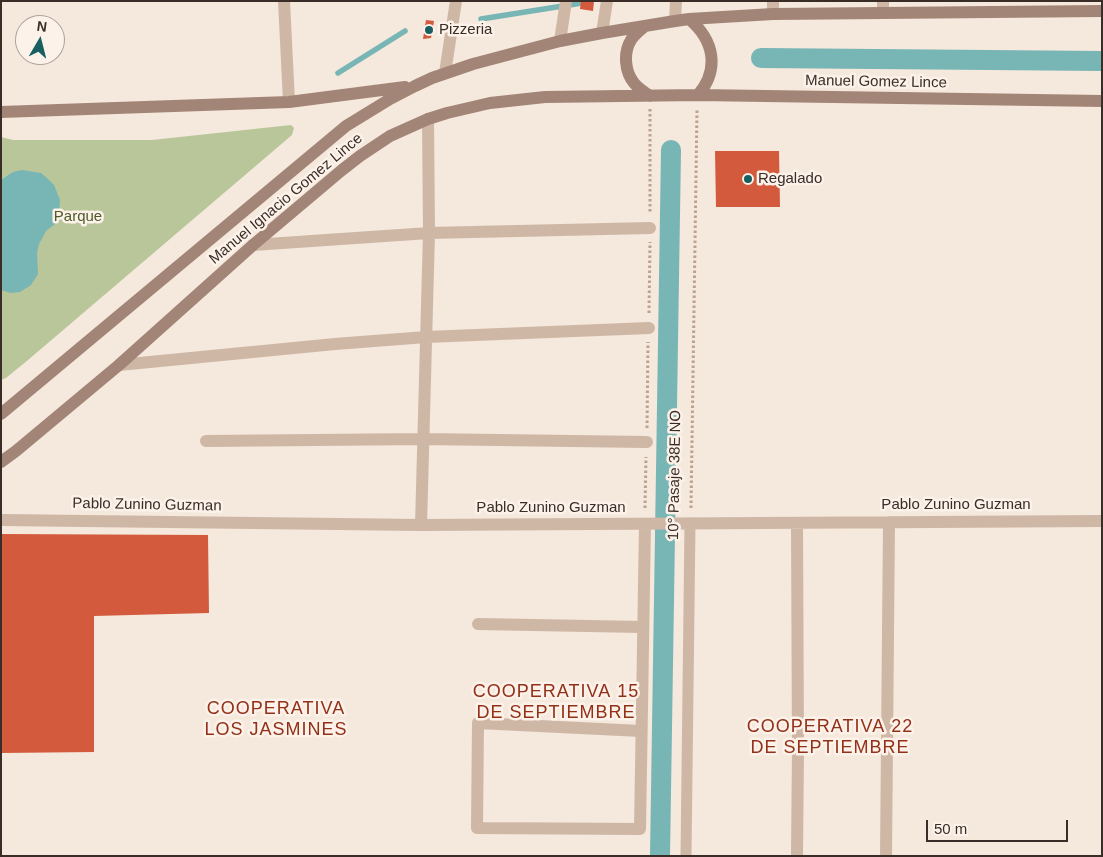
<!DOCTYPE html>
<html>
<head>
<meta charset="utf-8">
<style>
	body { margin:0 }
	#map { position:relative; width:1103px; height:857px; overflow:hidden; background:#f5e8dc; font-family:Arial,sans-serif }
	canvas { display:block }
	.frame { position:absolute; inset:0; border:2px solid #3a2d28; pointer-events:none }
	.north { position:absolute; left:15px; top:15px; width:50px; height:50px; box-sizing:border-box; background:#fcf2e9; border:1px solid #aea39c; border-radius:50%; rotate:8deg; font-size:14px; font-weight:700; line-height:20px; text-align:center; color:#3a2d28 }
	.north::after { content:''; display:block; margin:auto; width:18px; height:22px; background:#185f61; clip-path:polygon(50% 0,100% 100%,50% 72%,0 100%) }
	.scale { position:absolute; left:926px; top:820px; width:142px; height:22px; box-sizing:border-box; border:2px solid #3a2d28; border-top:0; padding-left:6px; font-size:15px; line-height:18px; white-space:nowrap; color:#3a2d28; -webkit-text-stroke:4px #fcf2e9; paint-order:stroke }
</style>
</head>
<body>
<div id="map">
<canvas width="1103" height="857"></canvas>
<div class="frame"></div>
<div class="north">N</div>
<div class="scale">50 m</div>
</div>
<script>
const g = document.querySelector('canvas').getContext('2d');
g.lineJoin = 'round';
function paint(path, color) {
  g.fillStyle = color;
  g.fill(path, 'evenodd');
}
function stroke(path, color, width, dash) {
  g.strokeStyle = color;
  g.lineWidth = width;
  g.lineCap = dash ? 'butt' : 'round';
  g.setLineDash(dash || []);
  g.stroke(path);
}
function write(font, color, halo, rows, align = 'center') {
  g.font = font + ' Arial,sans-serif';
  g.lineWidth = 5;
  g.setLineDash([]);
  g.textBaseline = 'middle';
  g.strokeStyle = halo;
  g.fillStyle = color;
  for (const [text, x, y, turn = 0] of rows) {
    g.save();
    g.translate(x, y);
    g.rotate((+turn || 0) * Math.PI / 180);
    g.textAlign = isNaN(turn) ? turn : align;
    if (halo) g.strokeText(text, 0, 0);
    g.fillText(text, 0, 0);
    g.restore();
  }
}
const green = new Path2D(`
	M291 125 294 128 292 135 28 360 6 378 1 380V137L13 140H152Z`);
const water = new Path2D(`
	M22 170 41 173 48 179 54 185 60 200 59 215 55 224 46 231 39 244 37 253 38 274 31 285 20 292 11 293 1 290V180L13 172Z`);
const stream = new Path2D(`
	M481 19 588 2
	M338 73 405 31`);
const canal = new Path2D(`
	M761 58 1102 61
	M660 856 671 150`);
const building = new Path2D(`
	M581 1H594L593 11 580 9Z
	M426 20 434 21 431 38 423 39Z
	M715 151H779L780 207H716Z
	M1 534 208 535 209 613 94 616V752L1 753Z`);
const path = new Path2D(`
	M650 109V213
	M649 313 650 242
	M647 428 648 342
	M645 508 646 457
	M691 508 697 109`);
const pedestrian = new Path2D(`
	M686 856 690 523`);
const minor = new Path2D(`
	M284 1 289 102
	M883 12V1
	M773 14V1
	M675 21 676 1
	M602 33 607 1
	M560 41 566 1
	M445 73 456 1
	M253 245 429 233 650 228
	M119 365 335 344 426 337 649 328
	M206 441 423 439 647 442
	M1 520 421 525 1102 521
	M797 523 798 750 797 856
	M421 525 429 233 428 119
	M478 624 643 627
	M641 731 478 723 477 828 640 829 645 524
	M886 856 889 522`);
const secondary = new Path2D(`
	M689 19C714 40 720 69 698 95
	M645 26C640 30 634 35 631 40 623 53 625 72 634 83 638 88 644 92 650 96
	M1 112 289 102 405 87
	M1 414 346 126 390 99 415 86 432 78 473 64 560 41 602 33 675 21 689 19 773 14 1102 11
	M1 462 16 451 119 365 253 245 342 170 360 156 390 136 428 119 447 113 490 103 545 97 698 95 1102 101`);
const markers = [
	[429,30,5,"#185f61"],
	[748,179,5,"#185f61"]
];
const poiNames = [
	["Pizzeria",439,30],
	["Regalado",758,179]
];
const streetNames = [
	["Manuel Gomez Lince",876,82,1],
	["Manuel Ignacio Gomez Lince",286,199,-40],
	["10° Pasaje 38E NO",675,475,-89],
	["Pablo Zunino Guzman",147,505,1],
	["Pablo Zunino Guzman",956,505],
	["Pablo Zunino Guzman",551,508]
];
const parkNames = [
	["Parque",78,217]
];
const quarterNames = [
	["COOPERATIVA 15",556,692],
	["DE SEPTIEMBRE",556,713],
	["COOPERATIVA",276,709],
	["LOS JASMINES",276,730],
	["COOPERATIVA 22",830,727],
	["DE SEPTIEMBRE",830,748]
];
paint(green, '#b9c69a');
paint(water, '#78b5b5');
stroke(stream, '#78b5b5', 5.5);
stroke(canal, '#78b5b5', 20);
paint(building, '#d35a3c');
stroke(path, '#bba190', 3, [2.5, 2.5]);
stroke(pedestrian, '#cfb7a6', 11);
stroke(minor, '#cfb7a6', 12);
stroke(secondary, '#a38577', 12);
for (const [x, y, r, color] of markers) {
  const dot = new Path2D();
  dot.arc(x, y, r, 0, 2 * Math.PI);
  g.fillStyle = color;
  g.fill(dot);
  stroke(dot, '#fcf2e9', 2);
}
write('15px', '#3a2d28', '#fcf2e9', poiNames, 'left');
write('15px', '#3a2d28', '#fcf2e9', streetNames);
write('15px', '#4b5b29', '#fcf2e9', parkNames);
g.letterSpacing = '1px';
write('18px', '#923018', '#fcf2e9', quarterNames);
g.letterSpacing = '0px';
</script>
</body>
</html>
